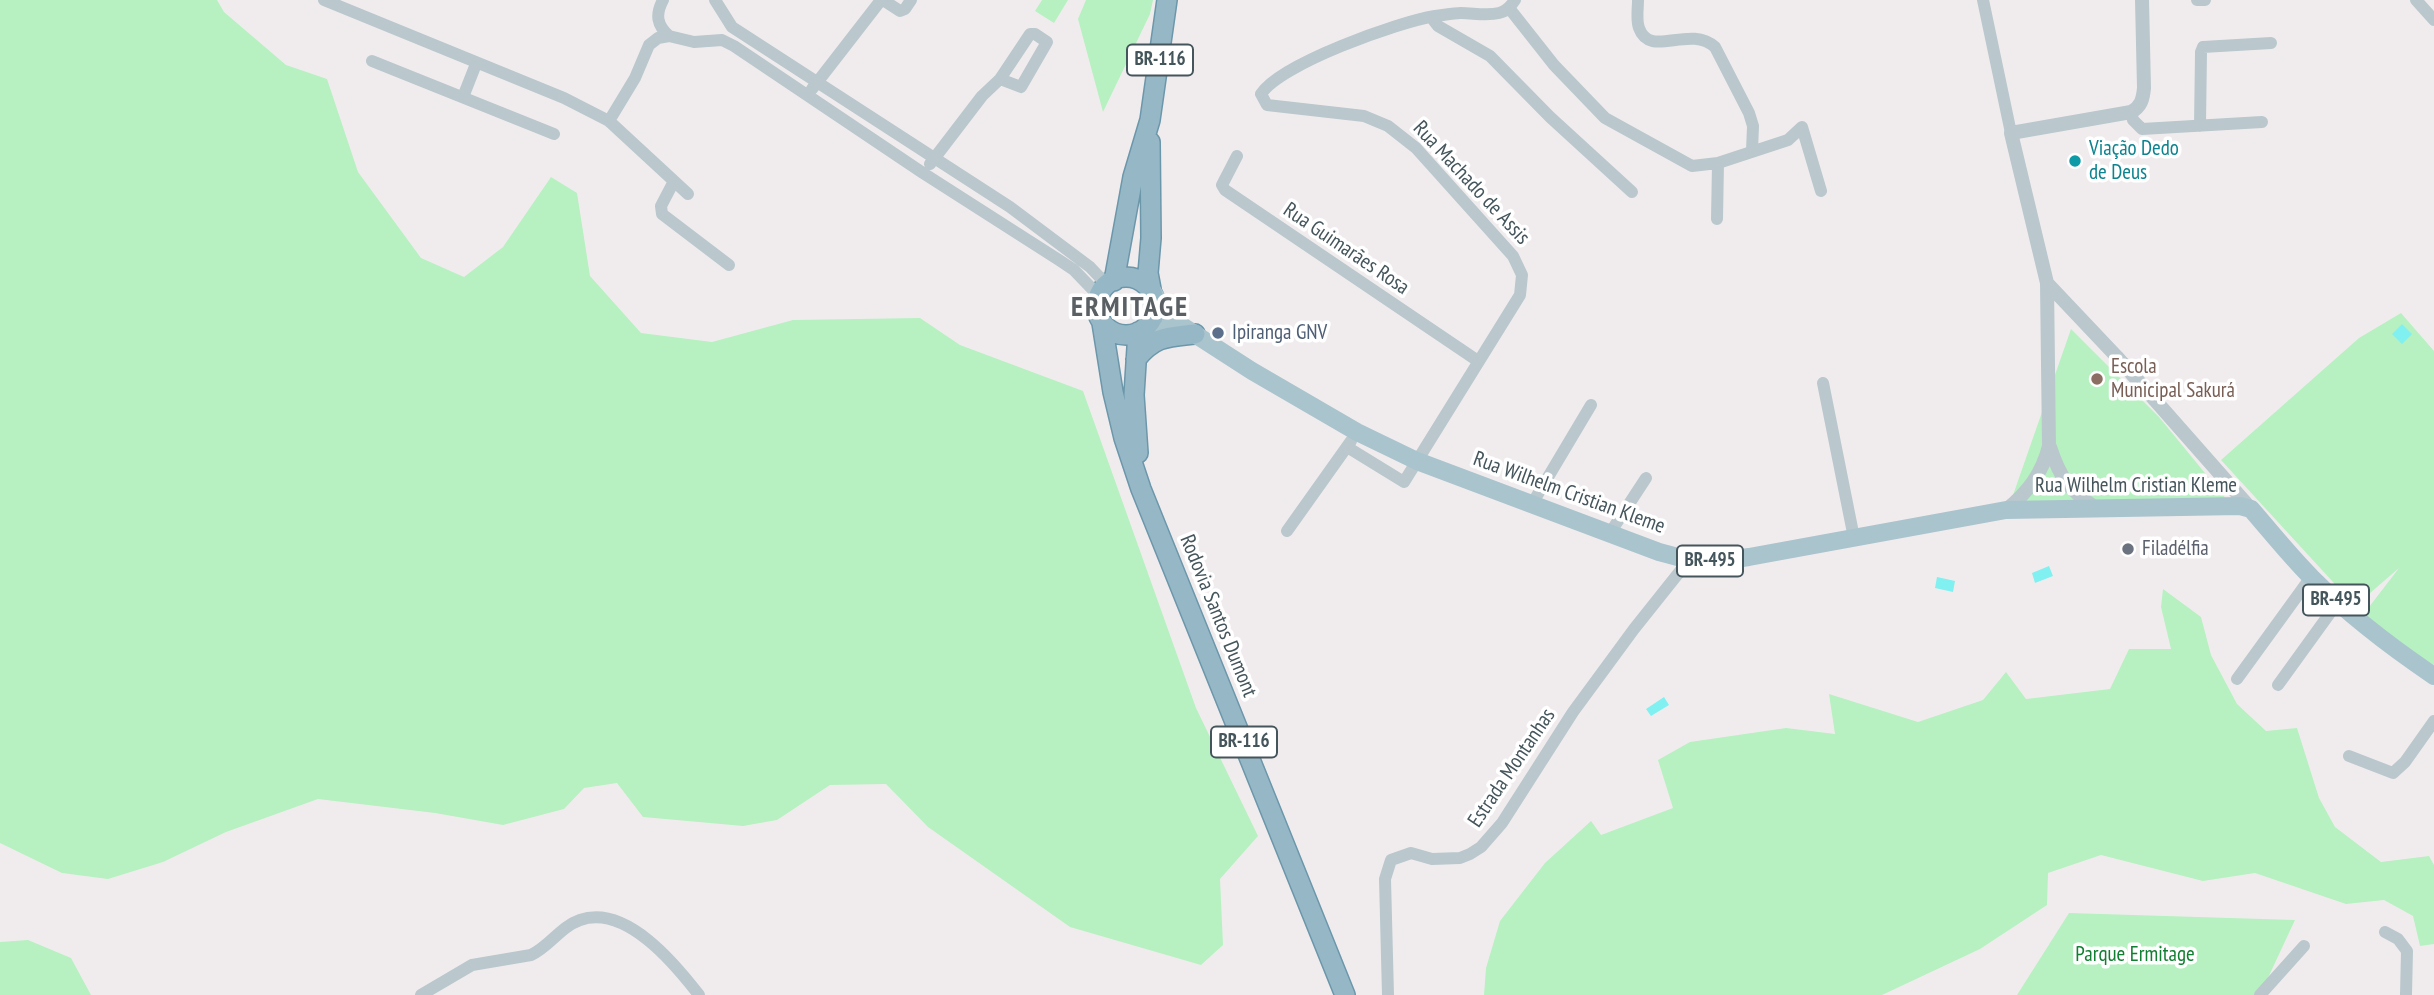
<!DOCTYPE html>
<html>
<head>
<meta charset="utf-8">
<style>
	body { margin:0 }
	canvas { display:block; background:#f0eced }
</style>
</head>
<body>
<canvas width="2434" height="995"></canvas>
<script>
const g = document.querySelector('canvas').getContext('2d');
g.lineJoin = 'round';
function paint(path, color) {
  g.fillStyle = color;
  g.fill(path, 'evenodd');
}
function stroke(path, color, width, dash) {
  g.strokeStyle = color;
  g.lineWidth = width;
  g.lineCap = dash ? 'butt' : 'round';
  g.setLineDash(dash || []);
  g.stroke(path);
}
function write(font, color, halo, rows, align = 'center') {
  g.font = font + ' "PT Sans Narrow",sans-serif';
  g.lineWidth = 7;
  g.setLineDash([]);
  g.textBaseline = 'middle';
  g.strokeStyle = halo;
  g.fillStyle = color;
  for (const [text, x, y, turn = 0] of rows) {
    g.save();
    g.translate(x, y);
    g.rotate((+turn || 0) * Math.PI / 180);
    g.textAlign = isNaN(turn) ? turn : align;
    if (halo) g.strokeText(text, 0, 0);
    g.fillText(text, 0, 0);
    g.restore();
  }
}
const green = new Path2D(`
	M0 0H217L224 12 286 65 327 79 358 172 421 258 464 277 503 247 551 177 577 193 590 276 641 333 712 342 793 320 920 318 960 345 1083 391 1196 708 1258 836 1220 879 1223 945 1201 965 1070 927 928 827 886 784 830 785 777 820 743 826 643 817 617 783 584 788 564 809 503 825 435 813 318 799 226 832 163 862 108 879 62 873 0 843Z
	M1042 0H1068L1054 23 1035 11Z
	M1086 0H1153L1150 14 1103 112 1078 19Z
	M2401 313 2434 351V665L2359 620 2399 568 2355 606 2221 460 2359 338Z
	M2071 329 2159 417 2232 506 2005 518Z
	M2163 589 2201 617 2211 655 2237 704 2266 731 2297 728 2319 798 2335 827 2381 862 2429 856 2434 865V944L2420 946 2413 916 2384 900 2346 904 2255 873 2203 881 2101 855 2048 873 2047 905 1980 949 1882 995H1484L1486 968 1500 921 1545 863 1591 821 1601 835 1673 808 1658 760 1690 742 1786 728 1835 734 1829 694 1918 722 1983 700 2006 672 2026 699 2110 689 2129 649H2171L2161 607Z
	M2069 913 2295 920 2260 995H2017Z
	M28 940 71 958 91 995H0V942Z`);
const water = new Path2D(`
	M2402 324 2412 334 2402 344 2392 334Z
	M2049 566 2053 576 2035 583 2032 573Z
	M1937 577 1955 581 1953 592 1935 588Z
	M1664 697 1669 705 1651 716 1646 709Z`);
const minor = new Path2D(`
	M324 0 564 98 609 121 635 78 649 45 658 38 669 36 694 42 722 40 734 46 923 173 1059 260 1074 270 1098 295
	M663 0C655 15 657 25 669 36
	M715 0 732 27 1010 207 1090 267 1107 285
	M883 0 900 11 905 9 911 0
	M1638 0C1638 9 1636 20 1639 28 1650 59 1689 24 1715 47L1749 113 1753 126 1752 151
	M1983 0 2011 133
	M2197 0H2205
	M2416 0 2434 20
	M1509 8 1554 65 1605 118 1692 166 1718 163 1788 140 1802 127 1821 191
	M1431 17 1438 26 1490 56 1550 117 1632 192
	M372 61 554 134
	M812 89 881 0
	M463 97 476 64
	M2131 112 2133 120 2142 129 2262 122
	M609 121 688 194
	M2200 126 2201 52 2203 47 2271 43
	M1237 156 1222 185 1225 190 1478 361
	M930 164 982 96 1000 79 1030 34H1035L1047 42 1021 87 1000 79
	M673 183 661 206 662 214 729 265
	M1717 219 1718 163
	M1823 383 1854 538
	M1347 447 1404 482 1520 295 1522 275 1513 256 1416 148 1388 126 1364 116 1267 105 1261 94C1280 64 1398 22 1435 16 1444 15 1453 13 1461 13 1473 13 1487 16 1499 13 1507 11 1511 6 1515 0
	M1532 504 1591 405
	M1287 531 1351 441
	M1610 533 1646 478
	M2237 679 2311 577
	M2278 685 2338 602
	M2349 756 2393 773 2405 762 2434 721
	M2385 932 2398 939 2407 951 2406 995
	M421 995 472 965 531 955C550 946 560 927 580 920 626 904 675 964 699 995
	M1388 995 1385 879 1391 860 1411 853 1432 859 1460 858 1470 854 1481 847 1502 823 1573 712 1634 629 1689 560
	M2260 995 2304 946`);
const tertiary = new Path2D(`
	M2142 0 2144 88C2143 99 2141 107 2131 112L2011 133 2047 283 2117 357 2251 509
	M2050 447C2060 478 2069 490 2096 508
	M2006 510C2028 492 2042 474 2049 446L2047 283`);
const primary = new Path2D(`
	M1151 289 1165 312 1176 322 1252 371 1357 432 1417 461 1659 552 1689 560 1721 561 1749 557 2006 510 2240 506 2251 509C2271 532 2290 556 2312 578 2349 615 2391 647 2434 676
	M1145 329 1180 332`);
const trunk = new Path2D(`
	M1150 142 1151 238 1148 273 1151 289
	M1097 306a29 29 0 1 1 58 0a29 29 0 1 1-58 0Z
	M1114 281 1133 177 1150 120 1167 0
	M1102 323 1113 392 1124 438 1141 489 1345 995
	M1136 359C1155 336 1167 337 1195 334
	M1138 453 1134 395 1138 332`);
const markers = [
	[2075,161,7,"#0f9aa8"],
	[1218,333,7,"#5c6f8a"],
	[2097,379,7,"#8d6e63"],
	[2128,549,7,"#6b7280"]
];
const shields = [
	[1160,60,66],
	[1710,561,66],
	[2336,600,66],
	[1244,742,66]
];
const shieldNames = [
	["BR-116",1160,60],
	["BR-495",1710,561],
	["BR-495",2336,600],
	["BR-116",1244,742]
];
const cultureNames = [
	["Viação Dedo",2089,149],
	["de Deus",2089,173]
];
const streetNames = [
	["Rua Machado de Assis",1471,183,47],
	["Rua Guimarães Rosa",1346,249,34],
	["Rua Wilhelm Cristian Kleme",2136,486],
	["Rua Wilhelm Cristian Kleme",1569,493,20],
	["Rodovia Santos Dumont",1218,616,68],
	["Estrada Montanhas",1512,768,-56]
];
const serviceNames = [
	["Ipiranga GNV",1232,333]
];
const educationNames = [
	["Escola",2111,367],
	["Municipal Sakurá",2111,391]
];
const worshipNames = [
	["Filadélfia",2142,549]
];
const parkNames = [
	["Parque Ermitage",2135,955]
];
const districtNames = [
	["ERMITAGE",1130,308]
];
paint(green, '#b7f1c1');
paint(water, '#81f0f0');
stroke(trunk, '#6c97ab', 22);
stroke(minor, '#bac8cd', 12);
stroke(tertiary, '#bac8cd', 14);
stroke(primary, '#aac4ce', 18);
stroke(trunk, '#96b8c6', 19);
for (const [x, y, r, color] of markers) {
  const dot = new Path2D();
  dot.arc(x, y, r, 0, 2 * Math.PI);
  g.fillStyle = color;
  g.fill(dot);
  stroke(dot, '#fff', 2.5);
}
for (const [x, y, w] of shields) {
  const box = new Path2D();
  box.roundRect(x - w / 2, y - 15.5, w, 31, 5);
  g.fillStyle = '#fff';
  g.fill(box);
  stroke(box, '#44555b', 2);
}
write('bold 19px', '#44555b', null, shieldNames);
write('21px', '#0d838f', '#fff', cultureNames, 'left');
write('21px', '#44555b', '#fff', streetNames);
write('21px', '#4e5e75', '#fff', serviceNames, 'left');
write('21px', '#785e54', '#fff', educationNames, 'left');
write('21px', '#5b616d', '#fff', worshipNames, 'left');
write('21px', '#117f31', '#fff', parkNames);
g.letterSpacing = '2px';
write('bold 28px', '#595f62', '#fff', districtNames);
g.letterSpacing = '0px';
</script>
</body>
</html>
